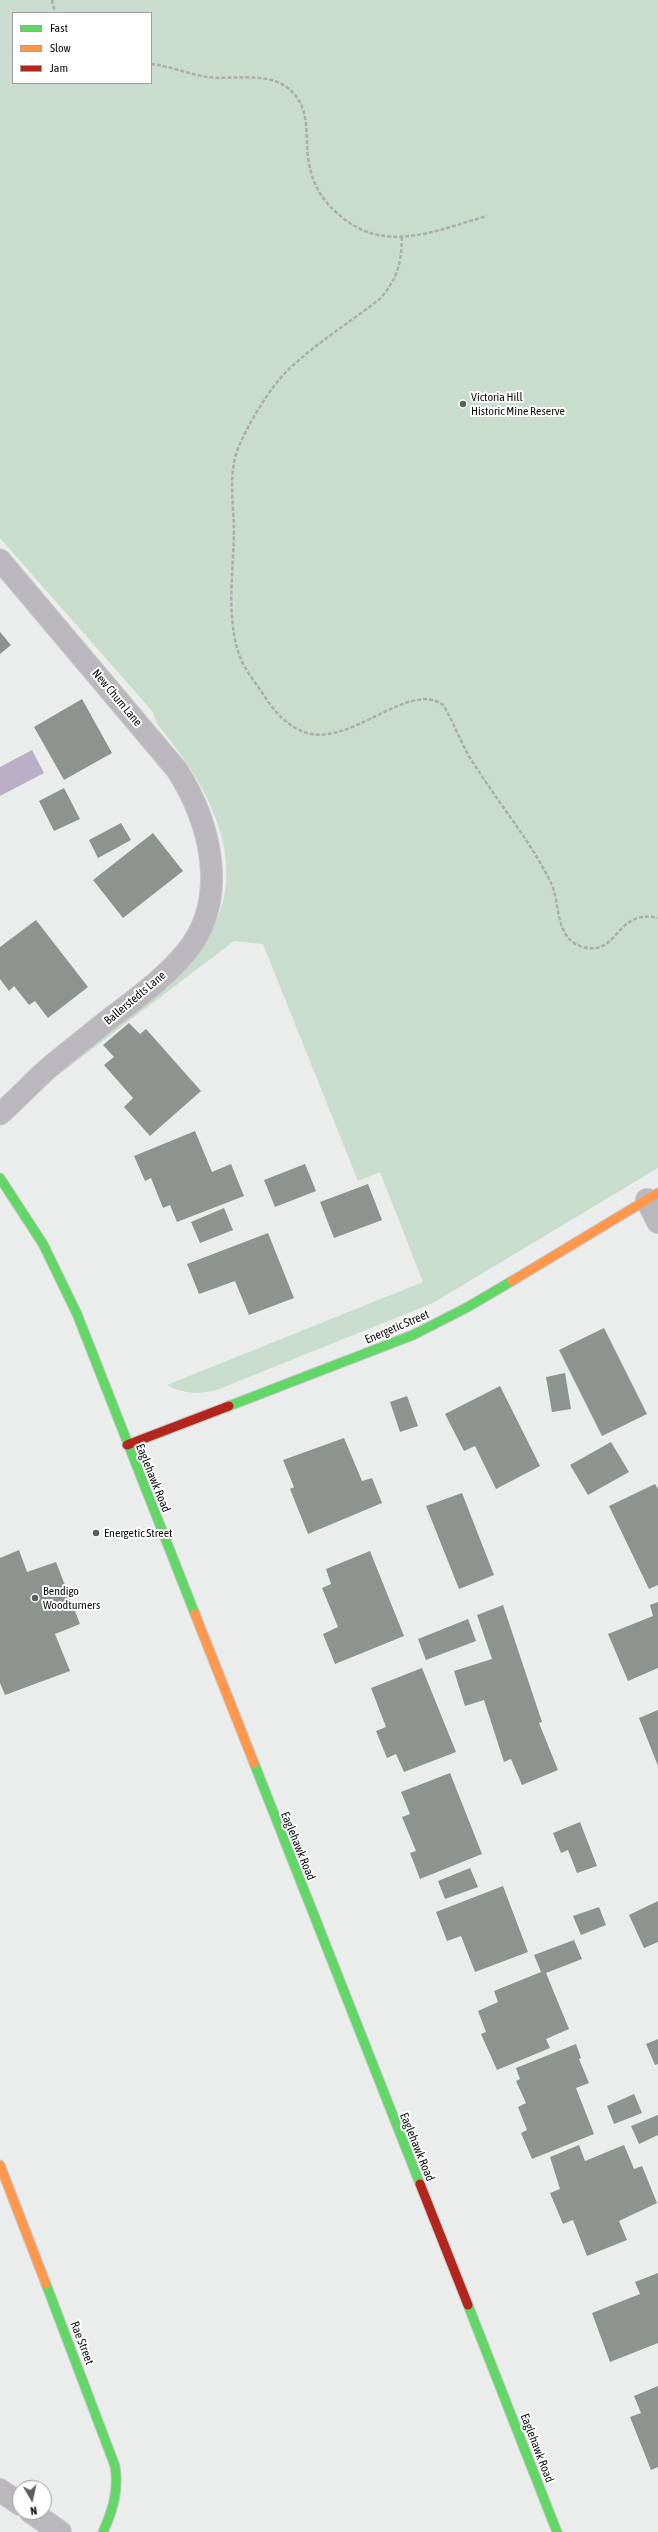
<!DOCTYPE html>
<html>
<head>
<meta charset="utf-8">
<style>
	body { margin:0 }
	#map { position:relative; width:658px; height:2532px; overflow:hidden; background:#eaedeb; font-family:"Asap Condensed",sans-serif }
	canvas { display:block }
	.legend { position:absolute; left:12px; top:12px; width:140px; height:72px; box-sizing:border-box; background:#fff; border:1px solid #9fa09f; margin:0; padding:5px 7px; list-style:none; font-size:12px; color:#101110 }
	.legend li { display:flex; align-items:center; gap:8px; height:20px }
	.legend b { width:20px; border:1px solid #9fa09f }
	.north { position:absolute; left:12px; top:2480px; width:40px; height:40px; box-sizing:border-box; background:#fff; border:1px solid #9fa09f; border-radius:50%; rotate:171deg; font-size:11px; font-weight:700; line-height:16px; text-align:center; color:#101110 }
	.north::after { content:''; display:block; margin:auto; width:14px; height:18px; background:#5c5e5d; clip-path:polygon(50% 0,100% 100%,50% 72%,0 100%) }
</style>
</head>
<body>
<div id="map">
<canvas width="658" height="2532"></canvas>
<ul class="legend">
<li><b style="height:5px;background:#63d668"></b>Fast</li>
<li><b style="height:5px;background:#ff974d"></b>Slow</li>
<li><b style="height:5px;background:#b3261e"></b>Jam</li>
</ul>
<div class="north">N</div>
</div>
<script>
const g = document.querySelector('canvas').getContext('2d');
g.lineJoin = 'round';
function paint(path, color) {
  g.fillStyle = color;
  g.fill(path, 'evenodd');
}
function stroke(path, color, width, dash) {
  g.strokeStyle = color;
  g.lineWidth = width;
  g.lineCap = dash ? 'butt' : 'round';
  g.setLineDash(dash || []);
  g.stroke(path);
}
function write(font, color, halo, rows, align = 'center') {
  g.font = font + ' "Asap Condensed",sans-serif';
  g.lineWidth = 4;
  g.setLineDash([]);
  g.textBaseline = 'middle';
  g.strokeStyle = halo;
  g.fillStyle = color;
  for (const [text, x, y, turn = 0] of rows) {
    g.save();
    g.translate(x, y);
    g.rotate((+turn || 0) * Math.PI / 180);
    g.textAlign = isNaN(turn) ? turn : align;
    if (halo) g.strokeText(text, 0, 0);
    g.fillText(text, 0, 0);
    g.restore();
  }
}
const green = new Path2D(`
	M0 0H658V1168L433 1303 219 1389C200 1395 184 1394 167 1385L423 1282 380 1172 358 1181 263 944 234 941 58 1075 56 1071 195 955C260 878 213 791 157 724L153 712 0 538ZM13 13H151V83H13Z`);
const water = new Path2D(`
	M32 750 44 773 0 796V767Z`);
const building = new Path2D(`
	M0 632 11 645 0 654Z
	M82 699 112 753 64 780 34 727Z
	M64 788 80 819 54 831 39 801Z
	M121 823 131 840 98 858 89 840Z
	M153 833 183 871 123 918 93 880Z
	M36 920 88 987 48 1018 35 1001 29 1005 14 986 9 991 0 979V947Z
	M129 1023 140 1034 146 1029 201 1091 150 1136 124 1107 133 1098 104 1065 114 1057 103 1045Z
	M195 1131 212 1172 231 1164 244 1196 177 1222 170 1205 163 1208 151 1178 145 1181 134 1156Z
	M305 1164 316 1191 275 1207 264 1180Z
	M368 1184 382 1220 334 1238 320 1202Z
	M224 1208 233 1230 200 1243 191 1222Z
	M268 1233 294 1298 249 1315 235 1281 199 1294 187 1264Z
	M604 1328 647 1414 602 1436 559 1350Z
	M565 1373 571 1409 552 1412 546 1377Z
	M500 1386 540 1466 496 1489 475 1446 464 1451 445 1414Z
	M407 1396 418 1426 400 1432 390 1402Z
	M344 1438 362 1481 372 1478 382 1503 308 1534 290 1489 294 1487 283 1460Z
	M611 1442 629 1472 588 1495 570 1465Z
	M655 1484 658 1489V1585L649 1589 609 1506Z
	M462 1493 494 1575 459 1589 426 1506Z
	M19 1550 27 1572 56 1562 80 1624 55 1634 70 1671 5 1695 0 1683V1558Z
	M370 1551 404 1636 335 1664 323 1634 338 1627 322 1588 331 1584 326 1569Z
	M658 1602V1668L628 1681 608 1634 653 1616 650 1605Z
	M503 1605 542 1722 539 1723 558 1770 522 1785 511 1759 504 1762 484 1700 465 1706 454 1671 492 1659 477 1615Z
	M468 1619 476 1641 426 1660 418 1639Z
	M422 1668 456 1752 404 1772 396 1754 387 1758 376 1731 386 1727 371 1688Z
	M658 1710V1766L639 1718Z
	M450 1773 482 1854 420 1879 410 1853 416 1851 402 1817 410 1814 401 1792Z
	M580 1822 597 1866 577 1873 568 1850 561 1853 553 1833Z
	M470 1868 478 1887 445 1899 438 1881Z
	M503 1886 528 1952 475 1972 461 1936 447 1941 436 1912Z
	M658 1901V1942L644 1948 629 1915Z
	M599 1907 606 1925 581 1935 573 1916Z
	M574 1940 582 1959 546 1973 569 2029 546 2039 550 2048 497 2070 481 2034 486 2032 478 2011 498 2002 494 1991 541 1972 534 1955Z
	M658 2039V2064L655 2065 646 2044Z
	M576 2044 581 2058 579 2059 589 2083 576 2088 594 2134 532 2159 521 2133 527 2130 518 2107 526 2103 516 2081 520 2079 516 2068Z
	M634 2094 642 2113 614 2124 607 2106Z
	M658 2115V2135L639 2144 631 2126Z
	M579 2145 585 2161 624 2145 634 2169 642 2166 657 2203 619 2221 627 2240 587 2256 573 2220 563 2224 550 2193 560 2189 550 2157Z
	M658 2273V2343L610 2362 592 2313 640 2294 635 2282Z
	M658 2386V2467L651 2470 630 2417 641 2413 634 2396Z`);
const path = new Path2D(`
	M52 0 55 13
	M151 64C170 66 188 74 207 77 231 80 264 72 285 86 311 104 305 130 308 157 311 180 319 197 336 212 382 256 434 231 487 216
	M402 237C401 265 398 277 380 299 350 322 315 344 287 371 270 388 250 421 240 444 228 468 233 500 234 527 234 569 225 616 240 657 245 670 255 682 263 694 274 711 287 727 307 733 352 746 409 680 443 705 455 724 461 745 474 764 499 804 530 840 551 883 561 904 554 939 583 947 619 957 615 908 658 918`);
const lane = new Path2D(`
	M0 560 177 770C210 822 230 897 187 951 163 981 128 1004 98 1028 80 1043 61 1057 44 1072 29 1086 15 1101 0 1114`);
const street = new Path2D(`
	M647 1200 658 1222
	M0 2490 20 2504
	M31 2512 60 2532`);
const fast = new Path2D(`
	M0 1178 43 1244 77 1314 195 1614
	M229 1406 413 1335 466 1308 512 1281
	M254 1763 420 2184
	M46 2284 115 2466C119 2490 113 2510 103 2532
	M468 2305 557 2532`);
const slow = new Path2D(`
	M512 1281 658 1193
	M195 1614 254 1763
	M0 2165 46 2284`);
const jam = new Path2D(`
	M127 1445 229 1406
	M420 2184 468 2305`);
const markers = [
	[463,404,4,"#5c5e5d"],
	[96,1533,4,"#5c5e5d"],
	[35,1598,4,"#5c5e5d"]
];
const poiNames = [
	["Victoria Hill",471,397],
	["Historic Mine Reserve",471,411],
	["Energetic Street",104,1533],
	["Bendigo",43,1591],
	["Woodturners",43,1605]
];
const streetNames = [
	["New Chum Lane",117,698,50],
	["Ballerstedts Lane",135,998,-40],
	["Energetic Street",397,1327,-23],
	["Eaglehawk Road",153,1478,68],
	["Eaglehawk Road",298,1846,68],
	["Eaglehawk Road",417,2147,68],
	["Rae Street",82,2343,69],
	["Eaglehawk Road",537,2448,69]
];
paint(green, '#c8ddce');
paint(water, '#baafc7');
paint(building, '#8d9490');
stroke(lane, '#c8c9c8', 23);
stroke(street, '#c8c9c8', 24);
stroke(fast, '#c8c9c8', 11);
stroke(slow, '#c8c9c8', 11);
stroke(jam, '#c8c9c8', 11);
stroke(path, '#adacaf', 2.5, [4, 2]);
stroke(lane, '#bab8bd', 21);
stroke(street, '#bab8bd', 22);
stroke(fast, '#63d668', 9);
stroke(slow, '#ff974d', 9);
stroke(jam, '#b3261e', 9);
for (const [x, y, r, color] of markers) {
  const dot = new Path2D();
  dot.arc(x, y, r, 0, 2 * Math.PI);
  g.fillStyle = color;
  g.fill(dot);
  stroke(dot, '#fff', 1.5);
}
write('12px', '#101110', '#fff', poiNames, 'left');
write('12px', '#101110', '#fff', streetNames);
</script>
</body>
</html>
